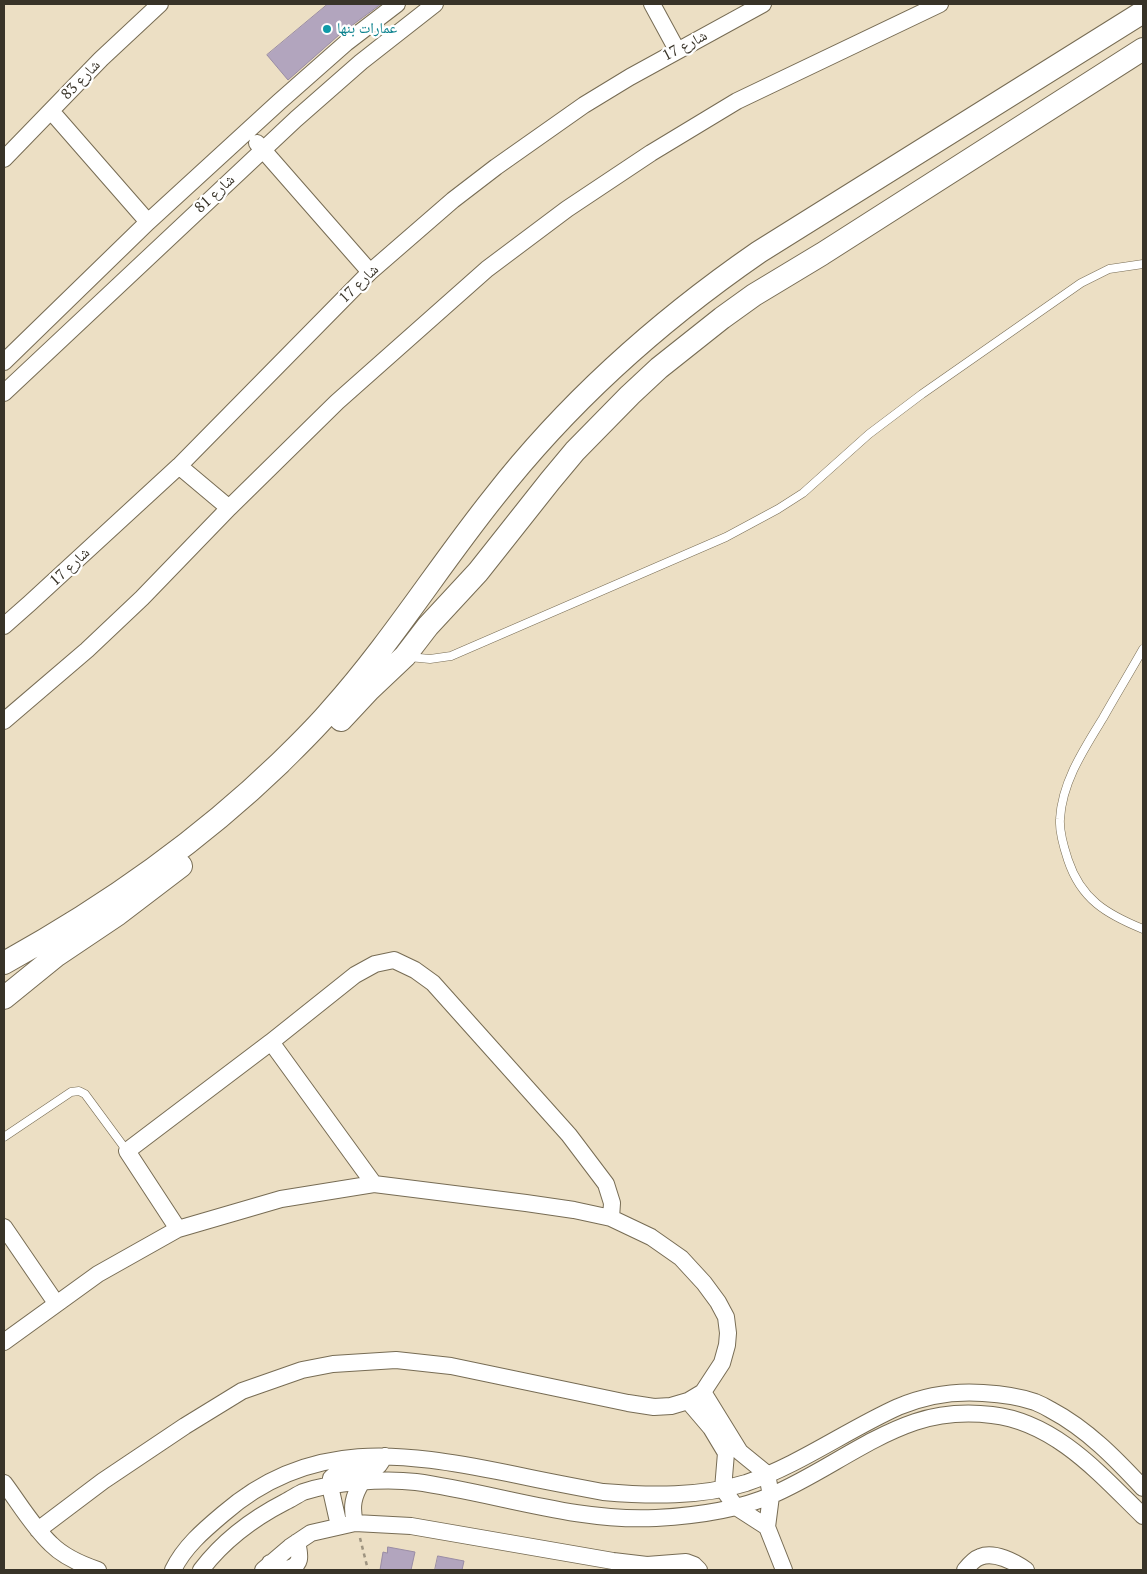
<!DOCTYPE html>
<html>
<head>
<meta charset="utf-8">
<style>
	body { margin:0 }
	#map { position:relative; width:1147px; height:1574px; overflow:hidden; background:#ecdfc4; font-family:"PT Serif",serif }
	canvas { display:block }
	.frame { position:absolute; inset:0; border:5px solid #383328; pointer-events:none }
</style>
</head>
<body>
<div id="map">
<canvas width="1147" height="1574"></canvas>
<div class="frame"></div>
</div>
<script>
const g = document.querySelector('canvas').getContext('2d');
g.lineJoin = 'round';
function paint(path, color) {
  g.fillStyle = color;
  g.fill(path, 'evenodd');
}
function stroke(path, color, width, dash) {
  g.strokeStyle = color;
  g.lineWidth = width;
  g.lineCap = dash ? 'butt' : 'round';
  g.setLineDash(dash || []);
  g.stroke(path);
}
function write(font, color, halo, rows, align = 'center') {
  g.font = font + ' "PT Serif","Noto Naskh Arabic",serif';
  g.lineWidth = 4.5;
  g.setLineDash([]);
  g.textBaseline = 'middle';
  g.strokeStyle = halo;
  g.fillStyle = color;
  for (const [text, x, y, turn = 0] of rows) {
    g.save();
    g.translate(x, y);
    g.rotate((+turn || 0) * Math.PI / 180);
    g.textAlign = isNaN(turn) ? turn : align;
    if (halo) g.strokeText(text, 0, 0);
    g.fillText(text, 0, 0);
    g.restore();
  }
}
const building = new Path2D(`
	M328 4H381L339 35 288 80 267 55Z
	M388 1547 415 1552 411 1570H380L383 1552 387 1553Z
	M438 1556 464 1561 462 1570H435Z`);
const path = new Path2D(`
	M360 1538 368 1570`);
const service = new Path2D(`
	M1143 649C1130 672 1116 695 1103 718 1084 749 1062 782 1060 819 1059 832 1064 848 1068 860 1081 899 1106 914 1143 929
	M409 657 430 659 451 656 726 537 778 509 803 493 869 434 922 394 1081 283 1109 269 1143 264
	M4 1137 71 1092 79 1091 85 1094 127 1151`);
const minor = new Path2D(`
	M652 4 677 50
	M51 111 148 222
	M257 143 370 272
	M4 159 101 59 160 4
	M4 362 148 222 279 102 346 43 397 4
	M4 393 296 119 361 62 435 4
	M179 466 229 508
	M4 626 30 603 179 466 370 272 453 200 496 167 584 105 630 77 763 4
	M4 721 87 650 142 598 229 508 337 402 487 269 567 209 651 153 737 101 940 4
	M271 1042 374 1184
	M4 1227 56 1303
	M178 1229 127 1151 271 1042 355 975 375 964 394 960 415 970 433 983 569 1135 606 1184 612 1203 611 1218
	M4 1342 98 1274 178 1229 281 1199 374 1184 526 1203 574 1210 611 1218 651 1237 681 1258 704 1283 718 1302 726 1317 728 1333 727 1345 722 1363 703 1392 688 1401 671 1406 654 1407 628 1403 451 1366 396 1360 333 1364 302 1370 242 1391 185 1426 103 1481 38 1530
	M703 1392 740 1452 767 1474 771 1496 767 1527 784 1570
	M688 1401 711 1428 726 1453 723 1489 736 1507 767 1527
	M4 1483C19 1503 33 1527 51 1544 63 1556 83 1565 98 1570
	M355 1523C351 1507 353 1496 362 1482
	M339 1526 330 1486 331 1478 336 1474 375 1468 379 1465 385 1456
	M270 1563 286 1569C303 1566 300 1555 297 1542
	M173 1570C184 1547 204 1530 223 1514 310 1438 402 1452 507 1473 539 1480 571 1486 603 1492 650 1496 701 1497 746 1483 799 1465 847 1430 898 1407 924 1396 955 1391 983 1393 1000 1394 1018 1396 1035 1402 1040 1404 1046 1407 1051 1410 1087 1429 1116 1459 1143 1488
	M201 1570C223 1541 252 1519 285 1502 291 1499 297 1495 303 1492 333 1482 384 1478 416 1482 496 1493 574 1522 656 1518 693 1516 738 1510 772 1495 821 1474 865 1439 915 1422 939 1414 967 1412 992 1415 1055 1422 1100 1474 1143 1516
	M263 1570 290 1547 311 1533 355 1523 411 1526 613 1561 647 1565 686 1562 694 1565 699 1570
	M965 1570C969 1565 974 1559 980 1557 994 1551 1015 1562 1026 1570`);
const secondary = new Path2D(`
	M341 720 369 690 405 656 428 626 478 572 550 481 575 451 630 395 659 368 722 318 754 295 822 254 1143 49
	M4 963C104 908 198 842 280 763 297 746 315 729 331 710 391 643 438 567 494 497 569 401 659 321 759 252L1143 12
	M4 998 57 955 118 914 181 866`);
const markers = [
	[327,29,5,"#0f9aa8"]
];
const cultureNames = [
	["عمارات بنها",337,29]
];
const streetNames = [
	["شارع 17",685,46,-28],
	["شارع 83",81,80,-46],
	["شارع 81",215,194,-43],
	["شارع 17",359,284,-44],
	["شارع 17",70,567,-43]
];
paint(building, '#b2a5be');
stroke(building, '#998ca4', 1);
stroke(service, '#776c54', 9);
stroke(minor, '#776c54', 18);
stroke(secondary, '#776c54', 24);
stroke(path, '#9e9480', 2.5, [4, 4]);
stroke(service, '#fff', 8);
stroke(minor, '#fff', 16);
stroke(secondary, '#fff', 22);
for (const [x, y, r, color] of markers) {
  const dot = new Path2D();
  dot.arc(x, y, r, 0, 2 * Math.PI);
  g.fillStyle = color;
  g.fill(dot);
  stroke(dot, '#fff', 2);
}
write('15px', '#0d838f', '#fff', cultureNames, 'left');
write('15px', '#383328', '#fff', streetNames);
</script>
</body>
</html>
